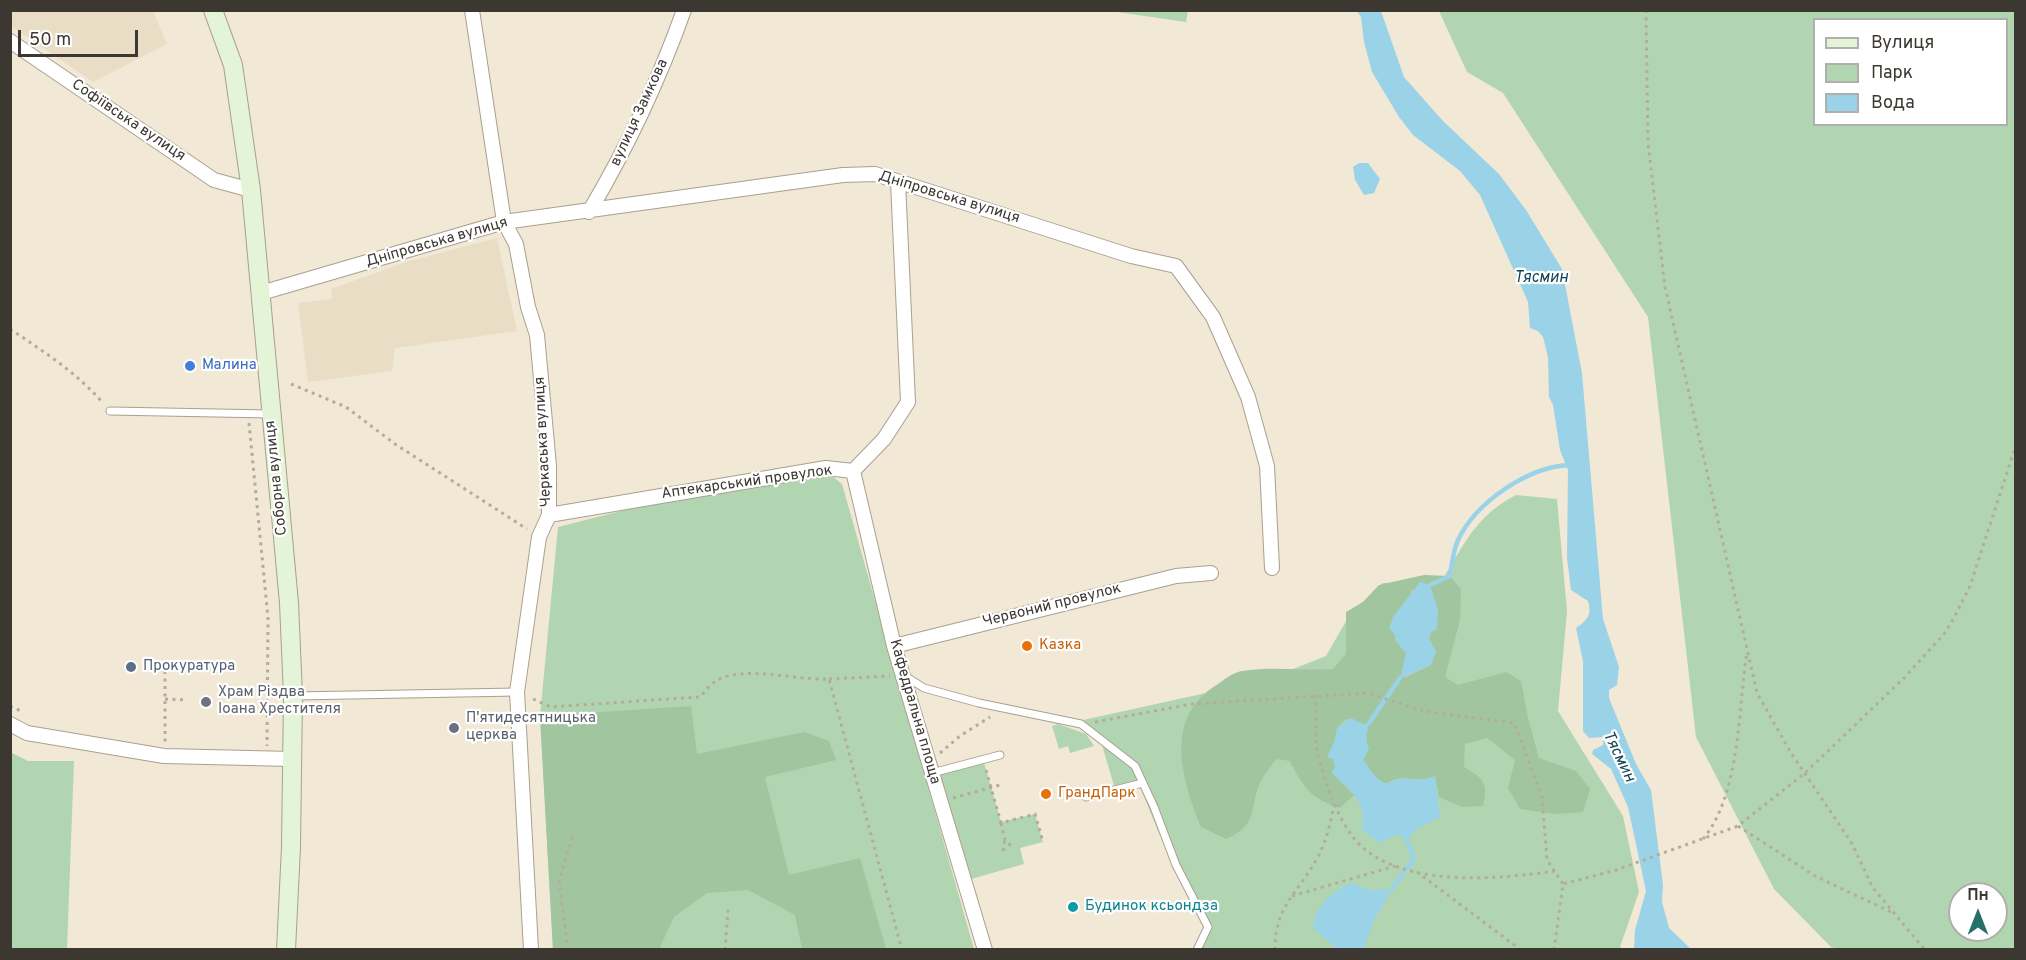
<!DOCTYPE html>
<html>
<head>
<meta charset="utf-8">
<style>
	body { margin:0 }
	#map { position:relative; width:2026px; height:960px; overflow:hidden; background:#f1e8d6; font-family:Overpass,sans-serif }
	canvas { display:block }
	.frame { position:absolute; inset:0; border:12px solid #3c3831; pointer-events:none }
	.legend { position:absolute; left:1813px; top:18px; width:195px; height:108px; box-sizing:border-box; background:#fff; border:2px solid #b1afad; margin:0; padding:8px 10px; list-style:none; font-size:18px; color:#3c3831 }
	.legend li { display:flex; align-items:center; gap:12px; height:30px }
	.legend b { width:30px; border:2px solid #b1afad }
	.north { position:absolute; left:1948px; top:882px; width:60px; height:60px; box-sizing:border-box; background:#fff; border:2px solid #b1afad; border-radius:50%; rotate:0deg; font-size:16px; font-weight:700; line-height:24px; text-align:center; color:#3c3831 }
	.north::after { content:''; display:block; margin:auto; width:21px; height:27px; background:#26706a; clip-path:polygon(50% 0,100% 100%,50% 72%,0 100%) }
	.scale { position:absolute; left:18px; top:30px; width:120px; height:27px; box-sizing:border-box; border:3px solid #3c3831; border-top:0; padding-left:8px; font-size:18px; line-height:21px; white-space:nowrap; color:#3c3831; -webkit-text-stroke:4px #fff; paint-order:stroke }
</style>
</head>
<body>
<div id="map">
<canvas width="2026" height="960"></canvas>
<div class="frame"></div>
<ul class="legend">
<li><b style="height:8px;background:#e4f4d7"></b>Вулиця</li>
<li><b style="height:16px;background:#b2d5b1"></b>Парк</li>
<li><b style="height:16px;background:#9ad3e8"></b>Вода</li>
</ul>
<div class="north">Пн</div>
<div class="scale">50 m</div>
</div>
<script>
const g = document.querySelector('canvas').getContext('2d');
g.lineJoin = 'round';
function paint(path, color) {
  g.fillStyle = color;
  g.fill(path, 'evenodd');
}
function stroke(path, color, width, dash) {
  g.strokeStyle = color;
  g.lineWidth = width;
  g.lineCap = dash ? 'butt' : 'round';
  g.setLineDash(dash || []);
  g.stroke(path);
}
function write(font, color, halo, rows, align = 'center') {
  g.font = font + ' Overpass,sans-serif';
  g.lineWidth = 4.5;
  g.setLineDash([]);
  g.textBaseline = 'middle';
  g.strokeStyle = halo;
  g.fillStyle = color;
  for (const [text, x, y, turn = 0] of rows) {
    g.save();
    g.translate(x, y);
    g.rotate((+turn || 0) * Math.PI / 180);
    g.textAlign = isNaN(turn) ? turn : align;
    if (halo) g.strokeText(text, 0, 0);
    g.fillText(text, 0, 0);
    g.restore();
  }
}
const built = new Path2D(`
	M11 10 153 11 167 44 93 82 11 26Z
	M497 238 517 331 395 348 392 371 308 382 298 303 332 299 331 289 406 262Z`);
const green = new Path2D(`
	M1110 11H1188L1186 22Z
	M1439 11H2015V949H1837L1831 947 1774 889 1696 737 1648 317 1503 93 1467 72ZM1814 20H2006V124H1814ZM1960 894H1996V930H1960Z
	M819 475 832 476 842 484 974 949 553 950 540 716 558 527 668 499Z
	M1516 495 1557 499 1567 611 1558 711 1623 816 1639 892 1620 947 1622 949H1199L1212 926 1158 831 1139 784 1115 789 1102 745 1074 722 1265 680 1326 656 1349 616 1383 583 1441 582C1464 545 1475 516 1516 495Z
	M1058 724 1086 734 1094 746 1070 753 1068 746 1059 749 1052 726Z
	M10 752 28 761H74L67 949H11Z
	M983 759 1001 822 1035 814 1043 842 1020 848 1024 864 964 881 932 773Z`);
const forest = new Path2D(`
	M1424 575 1450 576 1461 589 1460 620 1445 677 1458 685 1506 672 1521 681 1528 718 1539 758 1576 771 1590 789 1583 812 1555 814 1520 809 1508 788 1515 760 1487 738 1465 744 1464 767C1483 778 1489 783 1483 806L1462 807 1439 797 1435 776C1421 783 1409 776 1396 779 1390 781 1387 785 1382 782 1371 777 1370 767 1363 760 1366 749 1369 734 1363 724L1346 719 1337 728C1334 749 1330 745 1335 766L1332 773 1354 795 1340 808C1311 799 1303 787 1290 761L1276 759C1271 767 1264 774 1260 783 1248 811 1259 824 1226 839L1201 827C1181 777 1163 717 1218 684 1225 679 1234 672 1242 671 1272 666 1302 671 1333 669L1346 654V612L1363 602 1379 585ZM1412 590 1432 594 1438 610 1429 640 1431 665 1404 678 1406 653 1395 640V632Z
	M691 706 697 754 804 732 829 741 836 760 765 777 789 875 860 858 886 949H802L795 915 748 890 707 893 674 917 659 949H553L540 716Z`);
const water = new Path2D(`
	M1357 11H1381L1404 77 1443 121 1499 174 1526 210 1562 269 1582 373 1603 619 1619 667 1617 685 1609 690V698L1636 764 1651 790 1663 885 1662 902 1669 928 1691 949H1634L1635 930 1646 891 1628 807 1611 769 1592 754 1593 750 1603 745 1604 737 1589 738 1583 731V661L1576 628C1588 620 1592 614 1588 601L1571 590 1567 558 1568 470 1560 450 1553 405 1549 397 1548 357 1543 337 1538 331 1530 328 1528 302 1480 195 1460 171 1413 135 1399 117 1372 72 1364 42 1361 17Z
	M1359 163H1368L1380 179 1374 193 1364 195 1355 180 1353 167Z
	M1420 582 1430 585 1438 610 1437 629 1431 632 1429 639 1436 651 1431 665 1400 678 1406 653C1397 646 1397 634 1389 628L1393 617Z
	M1351 718 1363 724 1369 723 1366 739 1369 749 1363 760C1370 767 1371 775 1381 781 1388 786 1391 780 1398 779 1411 777 1422 783 1435 776L1440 817 1417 829 1410 837C1399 832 1389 837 1380 843L1361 829C1370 805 1348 788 1332 773L1335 766 1333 759 1327 757 1335 740 1337 728Z
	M1351 883 1370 890 1392 889 1374 920 1364 949H1337L1313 928C1316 903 1330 894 1351 883Z`);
const stream = new Path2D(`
	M1430 585 1450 576C1452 564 1453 551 1458 540 1476 502 1528 467 1569 465
	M1369 723 1400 678
	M1392 889 1414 859 1404 834`);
const path = new Path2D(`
	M1646 10 1648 143 1665 287 1757 693 1791 753 1851 842 1873 888 1925 950
	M10 329C43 351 77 373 103 403
	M291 384 346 407 395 444 527 529
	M249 423 268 618 267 746
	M155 665 165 666V742
	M829 679 890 676
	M1315 695C1317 714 1314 738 1318 755 1326 785 1341 832 1367 851 1415 887 1500 879 1555 871
	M165 699 186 700
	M533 699 551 707 700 697C704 693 708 687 713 683 739 663 796 681 829 679L902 950
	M10 706 21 711
	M1095 722 1192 704 1368 693 1423 711 1514 723 1542 796 1547 860 1563 884
	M940 753 960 736 990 717
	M986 770 1001 823 1035 814 1043 842
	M953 798 1000 785
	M1001 823 1005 840 1011 846
	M1738 826 1815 876 1893 913
	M1703 839C1741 793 1738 707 1747 652
	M1003 851 1005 840
	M1417 872 1521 950
	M1292 896 1395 866
	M568 950 559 880 574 833
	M725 950 728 910
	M1275 950C1275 907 1296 895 1315 862 1326 844 1330 825 1334 804
	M1554 950 1563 884 1616 870 1738 826 1805 773 1903 679 1945 633 1957 612 1970 586 2016 445`);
const lane = new Path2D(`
	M110 411 270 414
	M905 676 924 688 979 703 1081 724 1135 766 1154 807 1176 865 1208 927 1197 950
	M295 696 517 692
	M932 773 1000 755
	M1086 797 1143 783`);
const street = new Path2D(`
	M472 10 504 222 516 244 528 307 537 335 549 466V515L539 537 517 692 531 950
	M10 41 214 180 251 190
	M589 212C627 148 659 80 684 10
	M261 293 504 222 843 175 875 174 1131 256 1176 266 1213 317 1248 397 1267 466 1272 568
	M853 471 894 646 985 950
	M549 515 826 468 853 471 884 439 908 402 898 182
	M894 646 1176 576 1211 573
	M10 724 27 733 164 756 292 759`);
const secondary = new Path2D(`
	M213 10 233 65 251 190 289 603 293 696 291 847 286 950`);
const markers = [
	[190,366,6,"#3f7fe0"],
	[1027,646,6,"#e8710a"],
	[131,667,6,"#5c6f8a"],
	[206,702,6,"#6b7280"],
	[454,728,6,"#6b7280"],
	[1046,794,6,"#e8710a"],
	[1073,907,6,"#0f9aa8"]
];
const streetNames = [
	["вулиця Замкова",640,113,-65],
	["Софіївська вулиця",128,121,34],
	["Дніпровська вулиця",949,198,17],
	["Дніпровська вулиця",437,243,-16],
	["Черкаська вулиця",544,442,-93],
	["Соборна вулиця",277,478,-96],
	["Аптекарський провулок",747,483,-8],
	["Червоний провулок",1052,606,-14],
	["Кафедральна площа",914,712,74]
];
const shopNames = [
	["Малина",202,366]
];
const foodNames = [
	["Казка",1039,646],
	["ГрандПарк",1058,794]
];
const serviceNames = [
	["Прокуратура",143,667]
];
const worshipNames = [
	["Храм Різдва",218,693],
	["Іоана Хрестителя",218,710],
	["П'ятидесятницька",466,719],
	["церква",466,736]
];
const cultureNames = [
	["Будинок ксьондза",1085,907]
];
const waterNames = [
	["Тясмин",1541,279],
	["Тясмин",1618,757,64]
];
paint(built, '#e9ddc5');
paint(green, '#b2d5b1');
paint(forest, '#a0c59f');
paint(water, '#9ad3e8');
stroke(stream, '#9ad3e8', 4.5);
stroke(lane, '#a9a090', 9);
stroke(street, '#a9a090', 16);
stroke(secondary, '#a9a090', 20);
stroke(path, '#b3ac9e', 3, [3, 4.5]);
stroke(lane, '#fff', 7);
stroke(street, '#fff', 14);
stroke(secondary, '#e4f4d7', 18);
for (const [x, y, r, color] of markers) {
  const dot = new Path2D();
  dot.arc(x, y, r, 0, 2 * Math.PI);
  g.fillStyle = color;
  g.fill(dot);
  stroke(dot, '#fff', 2);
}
write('15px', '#3c3831', '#fff', streetNames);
write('15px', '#366cbe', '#fff', shopNames, 'left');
write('15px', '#c56008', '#fff', foodNames, 'left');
write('15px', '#4e5e75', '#fff', serviceNames, 'left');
write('15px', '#5b616d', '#fff', worshipNames, 'left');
write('15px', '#0d838f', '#fff', cultureNames, 'left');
write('italic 16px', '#144555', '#fff', waterNames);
</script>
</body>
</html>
